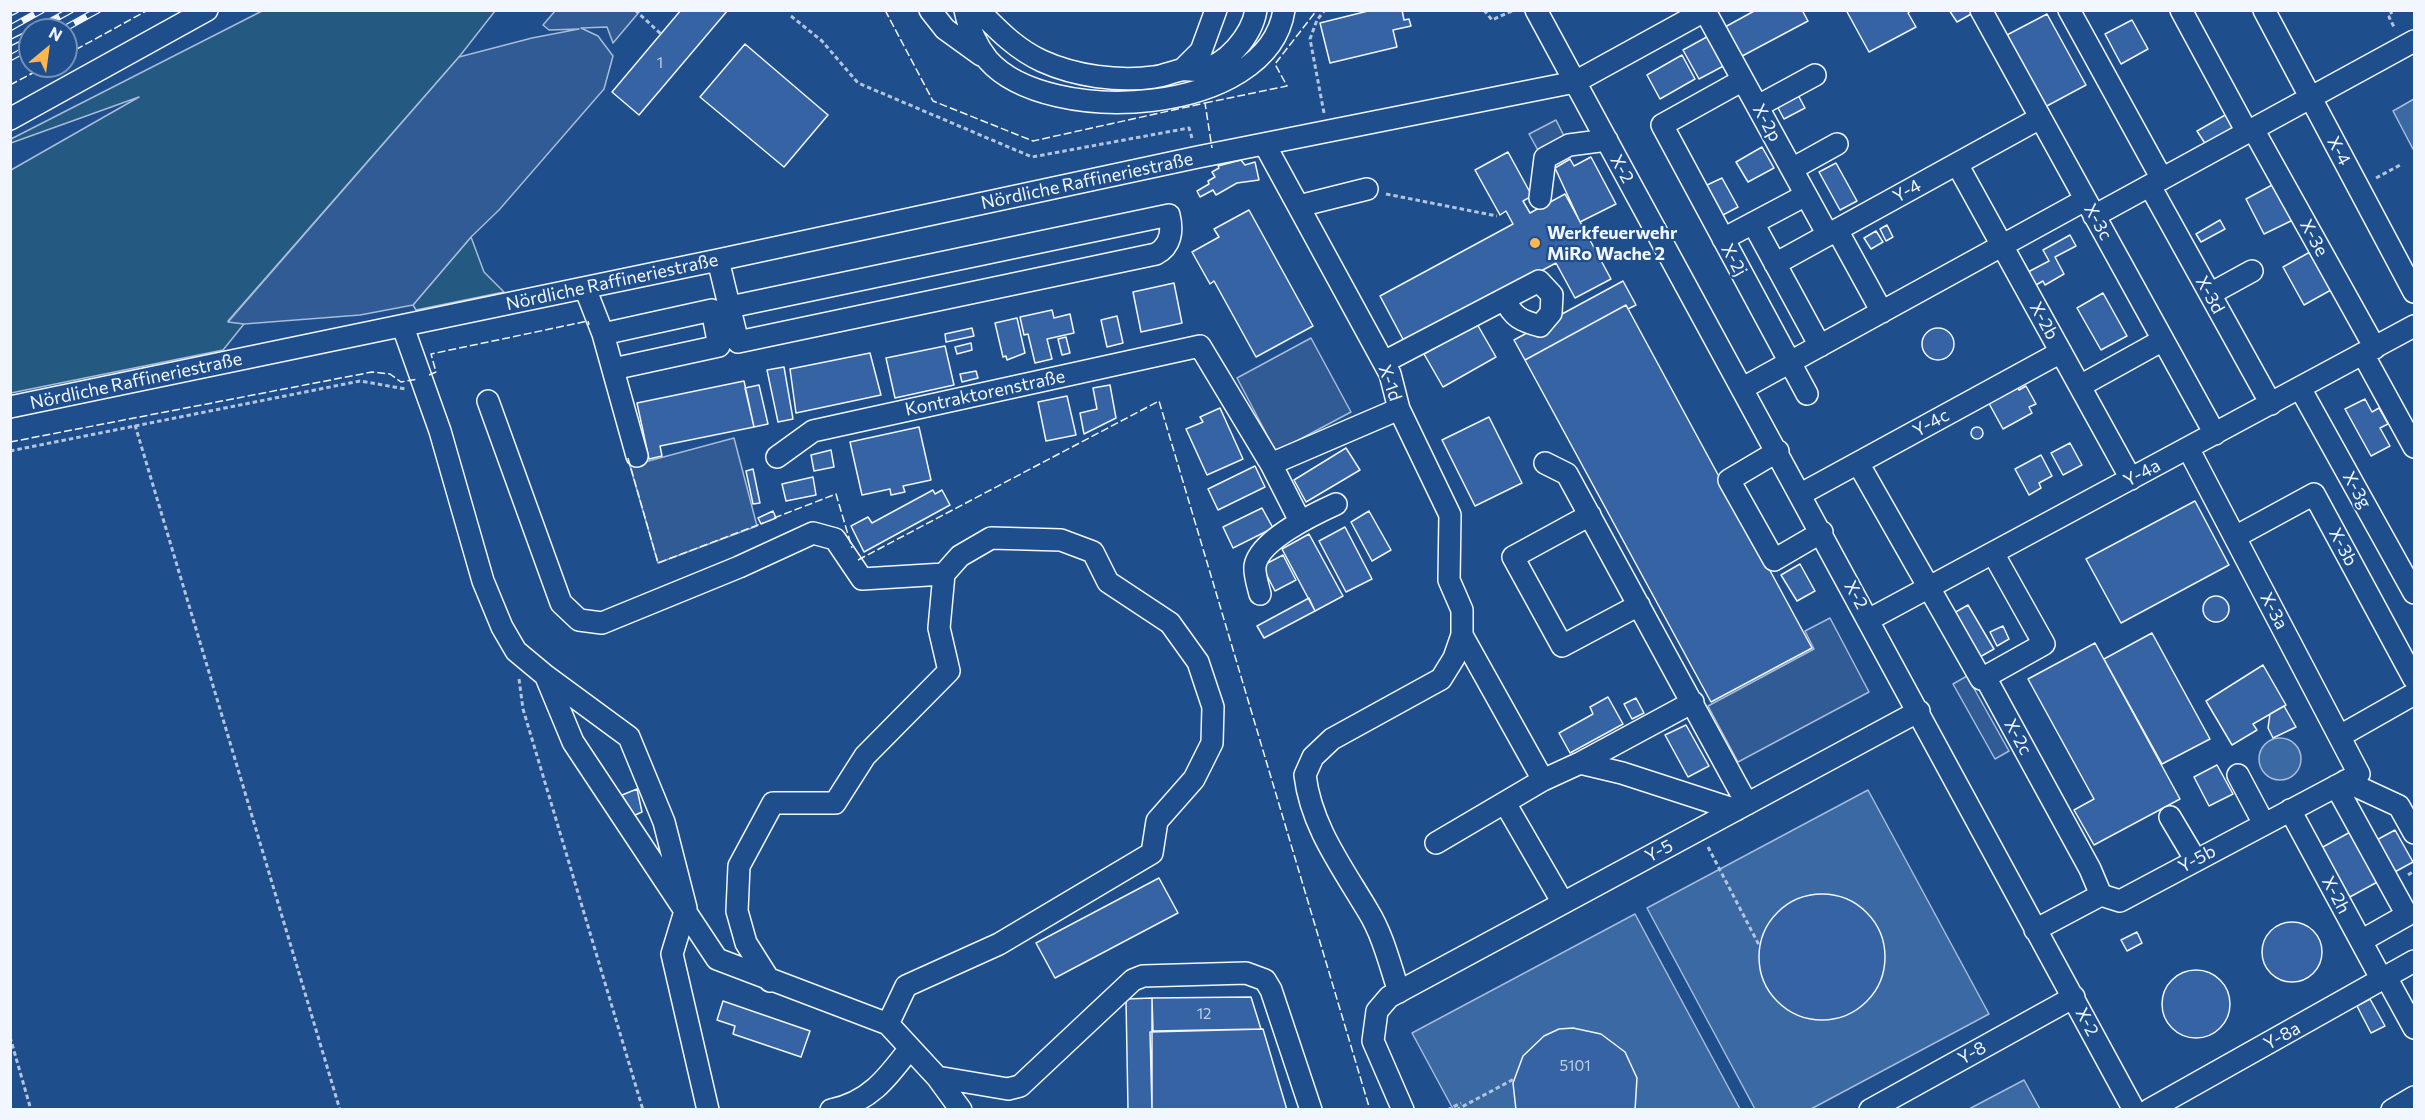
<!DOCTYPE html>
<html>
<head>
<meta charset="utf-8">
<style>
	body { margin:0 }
	#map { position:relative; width:2425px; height:1120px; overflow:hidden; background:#1f4e8c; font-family:Commissioner,sans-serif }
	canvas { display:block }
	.frame { position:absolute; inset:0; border:12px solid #f2f6ff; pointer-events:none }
	.north { position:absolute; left:18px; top:18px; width:60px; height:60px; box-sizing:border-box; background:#1f4e8c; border:2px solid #7391ba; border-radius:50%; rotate:29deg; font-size:16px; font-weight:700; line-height:24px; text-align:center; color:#f2f6ff }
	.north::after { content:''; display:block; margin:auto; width:21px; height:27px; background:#ffb74d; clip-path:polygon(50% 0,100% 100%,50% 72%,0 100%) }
</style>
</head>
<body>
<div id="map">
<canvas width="2425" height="1120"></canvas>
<div class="frame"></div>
<div class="north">N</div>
</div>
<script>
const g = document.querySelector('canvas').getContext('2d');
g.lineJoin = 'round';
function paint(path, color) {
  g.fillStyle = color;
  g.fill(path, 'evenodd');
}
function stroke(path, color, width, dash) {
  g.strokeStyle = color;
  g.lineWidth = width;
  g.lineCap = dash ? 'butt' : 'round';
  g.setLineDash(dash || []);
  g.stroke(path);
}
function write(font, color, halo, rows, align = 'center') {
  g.font = font + ' Commissioner,sans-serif';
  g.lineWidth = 4.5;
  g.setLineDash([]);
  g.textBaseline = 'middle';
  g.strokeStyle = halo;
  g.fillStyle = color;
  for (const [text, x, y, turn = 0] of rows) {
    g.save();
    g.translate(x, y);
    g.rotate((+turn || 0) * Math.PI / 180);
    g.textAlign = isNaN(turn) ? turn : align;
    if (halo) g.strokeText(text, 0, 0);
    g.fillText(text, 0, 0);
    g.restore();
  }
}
const green = new Path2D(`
	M262 11H495L459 57 228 321 244 324 223 350 11 393V170L139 97 11 143V139Z
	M471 237 484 272 504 292 416 310 413 305Z`);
const parking = new Path2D(`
	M555 11H640L613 43 607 27 581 28 598 36 613 56 604 89 499 210 471 237 413 305 360 315 244 324 228 322 459 57 532 38 579 29 549 30 543 25Z
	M1556 120 1565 138 1539 152 1529 134Z
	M1311 338 1351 412 1276 452 1237 378Z
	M734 438 757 526 658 563 630 466Z
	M1830 618 1869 692 1738 762 1708 706 1814 649 1805 631Z
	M1967 676 2009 751 1995 759 1953 684Z`);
const water = new Path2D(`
	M2414 99V151L2393 111Z
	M2259 759a21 21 0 1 1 42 0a21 21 0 1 1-42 0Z
	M1868 790 1989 1014 1811 1109H1755L1647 908Z
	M1635 914 1740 1109H1453L1412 1033Z
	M2024 1080 2040 1109H1969Z`);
const building = new Path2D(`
	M681 10H728L639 115 612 92Z
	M1372 10H1402L1404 20 1409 19 1411 26 1393 30 1397 47 1330 63 1320 23Z
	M1756 10H1802L1808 21 1699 79 1683 50Z
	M1846 10H1912L1908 13 1916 27 1869 52Z
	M1949 10H1971L1973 13 1957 22Z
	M2047 14 2086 85 2045 107 2005 36Z
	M2132 20 2148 49 2121 64 2105 34Z
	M745 44 828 115 784 167 700 97Z
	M1682 55 1695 79 1660 99 1647 75Z
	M1798 95 1805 108 1784 119 1777 106Z
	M2227 114 2235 129 2206 145 2197 131Z
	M1762 147 1774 168 1748 182 1736 162Z
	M1508 152 1532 196 1523 201 1530 213 1565 194 1611 279 1575 298 1556 263 1405 343 1380 296 1513 224 1506 211 1500 215 1475 170Z
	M1591 157 1616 204 1580 222 1555 168 1570 159 1574 166Z
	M1241 160 1245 165 1255 162 1259 180 1237 183 1216 195 1213 190 1200 197 1197 191 1209 184 1208 181 1215 177 1212 172 1219 168 1218 166Z
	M1836 163 1857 201 1840 210 1819 172Z
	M1722 178 1738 207 1721 216 1705 186Z
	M2274 184 2293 220 2264 234 2246 199Z
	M1249 210 1313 326 1256 357 1214 281 1210 284 1192 252 1219 237 1214 229Z
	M2220 220 2225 229 2201 242 2196 234Z
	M1887 225 1893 237 1886 241 1880 229Z
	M1876 231 1883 242 1871 249 1864 238Z
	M2070 235 2076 246 2055 257 2064 274 2045 285 2043 281 2036 285 2028 272 2049 261 2043 250Z
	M2310 252 2331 290 2304 305 2283 267Z
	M1623 281 1636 305 1628 309 1626 305 1525 360 1514 340Z
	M1174 283 1182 323 1141 332 1133 292Z
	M2103 293 2127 336 2101 350 2077 308Z
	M1626 305 1812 648 1711 702 1525 360Z
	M1052 310 1054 318 1070 314 1074 333 1047 339 1052 359 1035 363 1028 334 1024 335 1020 317Z
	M1117 316 1123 343 1107 347 1101 320Z
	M1017 318 1025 353 1007 360 1006 356 1003 357 995 323Z
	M1477 324 1496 357 1443 387 1424 354Z
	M1922 344a16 16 0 1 1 32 0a16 16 0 1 1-32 0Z
	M972 328 974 336 946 342 945 334Z
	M1066 337 1070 353 1062 355 1058 339Z
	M971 343 972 350 957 354 955 347Z
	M945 346 954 385 895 398 886 358Z
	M870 353 881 395 796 413 790 369Z
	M784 367 793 419 778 422 767 370Z
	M976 371 978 378 962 382 960 374Z
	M744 381 754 427 660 446 662 456 649 459 637 403Z
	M2015 382 2019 390 2026 386 2036 404 2029 407 2032 413 2003 429 1986 398Z
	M759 385 768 424 754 427 745 388Z
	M1110 385 1116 418 1084 434 1080 413 1097 409 1093 388Z
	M1067 396 1076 435 1046 441 1038 402Z
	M2365 399 2372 412 2379 408 2388 424 2380 428 2390 446 2371 456 2345 409Z
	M1220 408 1243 459 1207 475 1186 429 1203 422 1200 417Z
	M1489 417 1522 483 1475 506 1442 440Z
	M1971 433a6 6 0 1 1 12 0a6 6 0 1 1-12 0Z
	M919 427 931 480 903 486 905 492 891 495 890 489 862 495 850 442Z
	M2070 443 2082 465 2063 475 2051 453Z
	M1346 448 1360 470 1306 502 1294 480Z
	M831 450 834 467 814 471 811 455Z
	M2041 455 2052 476 2039 483 2041 488 2029 495 2015 469Z
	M1255 466 1265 487 1218 510 1208 489Z
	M753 469 760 503 753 504 746 471Z
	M813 477 816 495 786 501 782 484Z
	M933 490 935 494 942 490 950 505 864 552 851 526 868 517 872 523Z
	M2195 501 2229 565 2121 623 2086 559Z
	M1262 508 1273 528 1233 548 1223 527Z
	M773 511 776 518 761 524 758 518Z
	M1369 511 1391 550 1372 561 1351 522Z
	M1345 527 1372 579 1346 592 1319 541Z
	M1309 534 1343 596 1315 611 1282 549Z
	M1283 555 1296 580 1275 591 1262 566Z
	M1800 564 1815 591 1797 601 1781 575Z
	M2203 609a13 13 0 1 1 26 0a13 13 0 1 1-26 0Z
	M1309 598 1315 611 1264 638 1257 626Z
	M1968 605 1994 649 1978 658 1954 613Z
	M2003 626 2009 639 1997 646 1990 632Z
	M2152 633 2210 739 2162 764 2104 659Z
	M2095 643 2180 799 2094 845 2074 810 2094 799 2028 679Z
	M2263 665 2286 705 2253 724 2257 730 2232 745 2206 701Z
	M1608 697 1623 724 1570 753 1559 733 1593 714 1590 707Z
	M1636 698 1644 713 1632 719 1624 704Z
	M2284 706 2296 727 2273 738 2268 728 2270 714Z
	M1686 725 1709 766 1688 777 1665 735Z
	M2217 765 2233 794 2209 806 2194 777Z
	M637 789 642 812 633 816 622 795Z
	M2354 830 2381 880 2348 898 2321 848Z
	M2395 830 2413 862 2391 874 2373 842Z
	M1159 878 1178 913 1055 978 1036 943Z
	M1759 957a63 63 0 1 1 126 0a63 63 0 1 1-126 0Z
	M2262 952a30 30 0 1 1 60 0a30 30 0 1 1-60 0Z
	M2137 932 2142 943 2127 951 2121 940Z
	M2162 1004a34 34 0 1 1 68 0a34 34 0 1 1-68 0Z
	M1251 997 1261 1029 1153 1031 1152 998Z
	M1152 998V1110H1128L1126 999Z
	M2370 999 2385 1026 2371 1033 2357 1006Z
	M723 1001 810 1031 801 1057 733 1034 735 1026 717 1020Z
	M1573 1028 1601 1034 1625 1052 1637 1078 1635 1110H1516L1513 1083 1523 1056 1544 1036 1559 1029Z
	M1263 1029 1287 1110H1152L1150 1032Z`);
const path = new Path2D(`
	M635 10 661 34
	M1484 10 1492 20 1514 10
	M2390 10 2392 15 2389 17 2395 29
	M791 16 822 41 858 83 1032 157 1189 128 1192 138
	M1324 113 1310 39 1317 20 1325 10
	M2376 178 2402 164
	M1386 194 1497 216
	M135 425 340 1110
	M10 451 360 381 406 389
	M519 679 523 709 643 1110
	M1708 847 1759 945
	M2408 875 2414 871
	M10 1037 31 1110
	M1447 1110 1461 1103
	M1456 1110 1514 1079`);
const minor = new Path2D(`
	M930 10 945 29 981 55
	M965 10C969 29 976 45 988 60 1048 128 1268 116 1284 10
	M978 10C998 30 1016 49 1042 61 1075 76 1118 82 1154 77 1163 76 1172 72 1181 70 1187 69 1193 71 1199 70 1226 67 1252 35 1256 10
	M1706 10 1575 82C1762 424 1949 766 2134 1110
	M1981 10 2215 434
	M2069 10 2162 179
	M2181 10 2247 132
	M2264 10 2414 292
	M1705 11 1828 235
	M1182 70 1201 51 1216 10
	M1743 80 1662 125 1807 394
	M1758 106 1815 75
	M10 119 207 10
	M2253 129 2375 348
	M1957 164 2131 479
	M1792 169 1837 144
	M2150 186 2271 404
	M1540 198 1545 158 1569 145 1607 140
	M1299 206 1367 189
	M2094 216 2414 41
	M1753 223 1820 346
	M1837 230 1882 312
	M1723 239 1806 195
	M718 260 738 342 1156 254C1171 246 1173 231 1169 215L730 307
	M1775 264 2040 118
	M585 288 603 334 637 456
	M2210 294 2252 271
	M403 327 440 431 483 581 502 627 516 651 546 676 629 737 664 822 686 908 672 954 708 1110
	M603 334 712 310 719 346 613 369
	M2363 354 2414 447
	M1384 362 1539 281 1552 295 1551 313 1540 326C1522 321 1512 317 1505 299
	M2080 386 2163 340
	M1743 388 2085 200
	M2300 388 2414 593
	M488 401 561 603 579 620 602 623 739 567 813 533 835 539 862 579 944 574
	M10 407 718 260 1198 157 1575 82 1536 10
	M1399 409 1450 515 1449 580 1462 610V635L1454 658 1441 679 1332 739 1313 757 1305 775C1311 826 1342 867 1368 911 1383 935 1390 965 1399 992
	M1778 451 1729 480 1774 560 1822 532
	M777 457 813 431 1200 346 1271 464 1399 409 1390 374 1265 145
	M1545 463 1567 474 1747 804
	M1858 463 1981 679 1985 677 2090 869 2101 895
	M1271 464 1300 521
	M1801 494 2061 352
	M1590 515 1513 557 1562 646 1639 605
	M2235 537 2314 494 2414 679
	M1260 594C1258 586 1254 574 1255 566 1259 540 1314 514 1336 504
	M1870 619 2414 326
	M1462 635 1543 780
	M546 677 573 742 717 959 888 1024 937 1077 961 1110
	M1985 677 2044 644 1993 553
	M2340 736 2414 694
	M1580 763 1622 773 1736 810
	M2238 775 2264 824
	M2345 781 2399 806 2414 833
	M2336 786 2407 915 2361 941
	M1505 803 1563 903
	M2290 810 2382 980
	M2170 817 2195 859
	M1436 843 1543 780 1580 763 1693 702
	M2035 930 2101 895 2120 901 2359 774 2188 448
	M2386 977 2414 1028
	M770 981 746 943 737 911 739 866 773 803H835L865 756 949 671 939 628 944 574 960 556 991 538 1061 540 1093 552 1108 582 1170 623 1198 662 1213 707 1212 743 1194 779 1157 821 1152 853 999 944 906 986 888 1024
	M937 1077 1008 1089 1020 1086 1133 980 1143 976 1246 973 1265 980 1271 990 1311 1110
	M831 1110C870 1102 888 1077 910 1048
	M1403 1110 1373 1041 1377 1011 1389 997 1919 711
	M1870 1110 2074 997
	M2149 1110 2414 961
	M2392 1110 2414 1097`);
const rail = new Path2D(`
	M10 13 16 10
	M10 28 42 10
	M35 30 71 10
	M62 30 98 10
	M10 43 30 33
	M10 58 30 47`);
const fence = new Path2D(`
	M885 10 933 101 1033 141 1205 103 1212 148
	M66 55 148 10
	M10 85 46 66
	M1205 103 1287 86 1275 64 1317 10
	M429 375 436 372 431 354 588 321 589 325
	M10 442 372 372 390 374 401 382 418 379
	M628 458 658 563 763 523
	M774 518 836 494 852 548
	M858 560 1159 401 1370 1110`);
const markers = [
	[1535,243,6,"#ffb74d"]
];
const numberNames = [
	["1",660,63],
	["12",1204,1014],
	["5101",1575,1066]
];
const streetNames = [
	["X-2p",1767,123,61],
	["X-4",2339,151,62],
	["X-2",1622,169,61],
	["Nördliche Raffineriestraße",1087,181,-12],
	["Y-4",1907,191,-29],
	["X-3c",2098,222,61],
	["X-3e",2314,238,61],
	["X-2j",1734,260,61],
	["Nördliche Raffineriestraße",612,282,-12],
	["X-3d",2210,295,61],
	["X-2b",2044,321,61],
	["Nördliche Raffineriestraße",136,381,-12],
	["X-1d",1390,383,71],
	["Kontraktorenstraße",985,393,-12],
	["Y-4c",1931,423,-29],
	["Y-4a",2142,473,-28],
	["X-3g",2357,490,61],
	["X-3b",2343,547,62],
	["X-2",1856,595,61],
	["X-3a",2274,611,62],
	["X-2c",2018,737,61],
	["Y-5",1659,851,-28],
	["Y-5b",2197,859,-28],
	["X-2h",2336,895,62],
	["X-2",2087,1022,62],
	["Y-8a",2282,1036,-29],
	["Y-8",1972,1053,-29]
];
const poiNames = [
	["Werkfeuerwehr",1547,233],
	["MiRo Wache 2",1547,254]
];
paint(green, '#245a82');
stroke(green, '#a8bbd7', 1.5);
paint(parking, '#305b95');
stroke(parking, '#a8bbd7', 1.5);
paint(water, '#3b69a3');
stroke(water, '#a8bbd7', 1.5);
paint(building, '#3563a3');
stroke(building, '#f2f6ff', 1.5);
stroke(minor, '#f2f6ff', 24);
stroke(path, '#b3c4dc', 3, [4.5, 3]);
stroke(minor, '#1f4e8c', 21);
stroke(rail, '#f2f6ff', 7);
stroke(rail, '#1f4e8c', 4.5, [14]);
stroke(fence, '#f2f6ff', 1.5, [8, 3]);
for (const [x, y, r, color] of markers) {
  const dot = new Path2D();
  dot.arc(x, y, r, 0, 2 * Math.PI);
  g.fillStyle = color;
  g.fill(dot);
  stroke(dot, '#1f4e8c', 2);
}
write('15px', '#c3d1e8', null, numberNames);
write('18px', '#f2f6ff', '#1f4e8c', streetNames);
write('bold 18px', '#f2f6ff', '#1f4e8c', poiNames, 'left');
</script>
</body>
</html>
